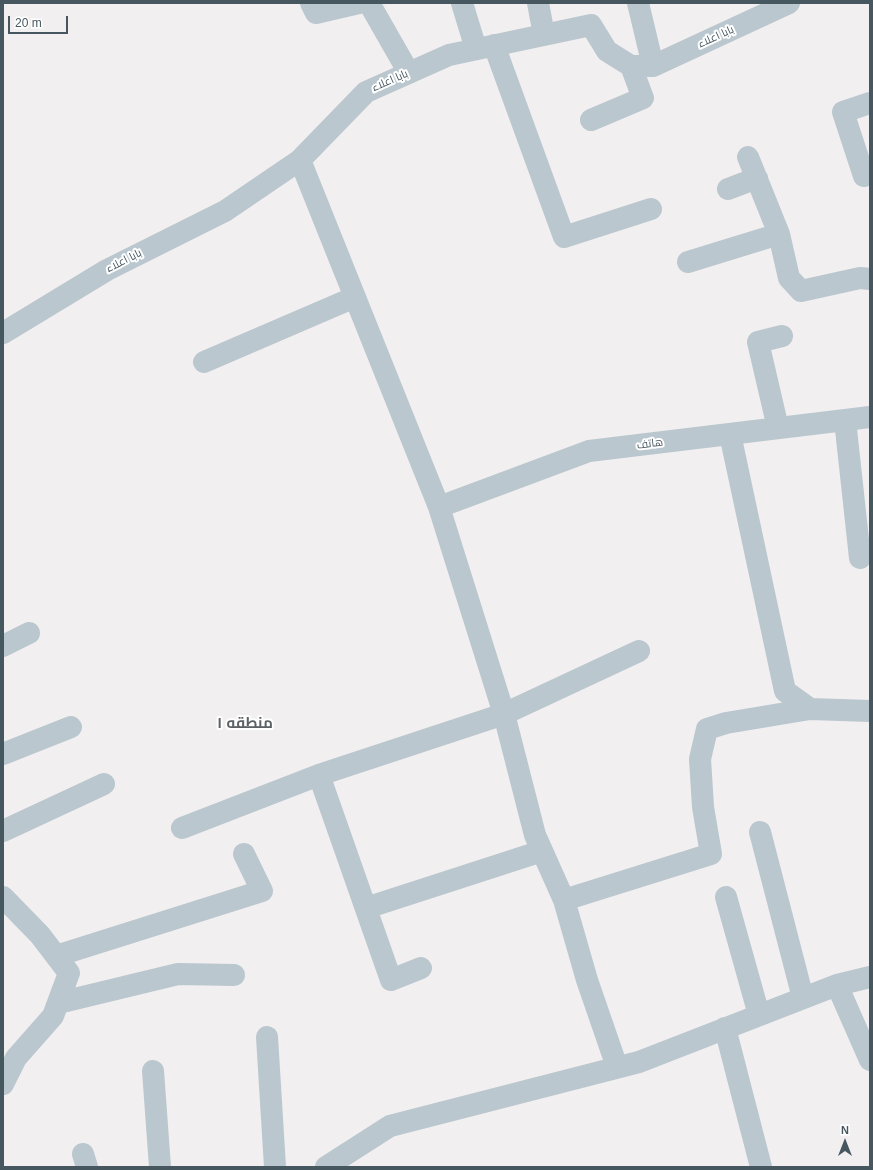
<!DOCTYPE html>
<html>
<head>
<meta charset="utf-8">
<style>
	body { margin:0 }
	#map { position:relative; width:873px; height:1170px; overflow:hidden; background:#f2eff0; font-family:Arial,sans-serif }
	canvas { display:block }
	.frame { position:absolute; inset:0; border:4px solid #46575f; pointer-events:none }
	.north { position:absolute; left:825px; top:1122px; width:40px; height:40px; -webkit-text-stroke:3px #fff; paint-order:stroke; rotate:0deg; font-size:11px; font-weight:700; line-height:16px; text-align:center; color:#46575f }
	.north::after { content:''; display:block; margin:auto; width:14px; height:18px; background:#46575f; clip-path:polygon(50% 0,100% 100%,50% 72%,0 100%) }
	.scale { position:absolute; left:8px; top:16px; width:60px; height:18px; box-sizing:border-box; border:2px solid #46575f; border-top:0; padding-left:5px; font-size:12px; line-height:14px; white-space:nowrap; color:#46575f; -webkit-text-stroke:3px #fff; paint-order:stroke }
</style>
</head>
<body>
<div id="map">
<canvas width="873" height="1170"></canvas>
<div class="frame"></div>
<div class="north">N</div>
<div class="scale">20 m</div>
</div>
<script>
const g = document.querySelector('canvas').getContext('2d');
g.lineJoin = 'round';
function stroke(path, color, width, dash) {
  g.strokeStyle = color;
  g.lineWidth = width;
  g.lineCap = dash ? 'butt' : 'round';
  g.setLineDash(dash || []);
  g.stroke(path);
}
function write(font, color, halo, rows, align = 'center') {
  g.font = font + ' Arial,Cairo,sans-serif';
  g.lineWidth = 4;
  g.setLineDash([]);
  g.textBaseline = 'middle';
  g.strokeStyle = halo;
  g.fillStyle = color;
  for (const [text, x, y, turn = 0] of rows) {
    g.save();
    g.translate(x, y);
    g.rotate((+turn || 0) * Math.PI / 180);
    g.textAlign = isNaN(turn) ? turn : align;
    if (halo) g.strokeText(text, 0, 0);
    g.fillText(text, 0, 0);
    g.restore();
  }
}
const minor = new Path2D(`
	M311 3 316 13 359 3
	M369 3 409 73
	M462 3 476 49
	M538 3 544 35
	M638 3 653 66
	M494 45 564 237 651 209
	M591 120 643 98 631 66
	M748 157 779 234 789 278 801 291 860 278 870 279
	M300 160 439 507 504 714 535 835 564 900 587 980 617 1067
	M864 176 843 112 870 103
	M728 189 757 178
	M688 262 779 234
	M3 333 107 270 225 211 300 160 366 92 449 55 591 25 607 51 631 66H653L789 3
	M204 362 355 297
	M845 420 860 558
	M778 428 758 342 782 336
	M730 434 785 691 810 709 870 711
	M439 507 589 451 870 417
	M3 646 29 633
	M3 754 71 727
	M319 775 391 980 421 968
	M182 828 319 775 504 714 639 651
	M3 831 104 784
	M760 832 803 998
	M3 897 40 935 69 973 53 1016 16 1058 3 1084
	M726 897 759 1015
	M564 900 711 854 703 807 700 759 707 729 726 723 810 709
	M366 908 542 851
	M56 956 262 891 244 854
	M837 985 870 1060
	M58 1003 178 974 234 975
	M725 1028 761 1167
	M267 1037 275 1167
	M153 1071 160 1167
	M83 1154 87 1167
	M326 1167 390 1126 639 1062 837 985 870 977`);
const streetNames = [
	["بابا اعلاء",716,37,-25],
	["بابا اعلاء",390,81,-24],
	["بابا اعلاء",124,261,-27],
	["هاتف",650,444,-7]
];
const districtNames = [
	["منطقه ۱",245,724]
];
stroke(minor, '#bac7ce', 22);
write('11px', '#46575f', '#fff', streetNames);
write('bold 15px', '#5b6165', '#fff', districtNames);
</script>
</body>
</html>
